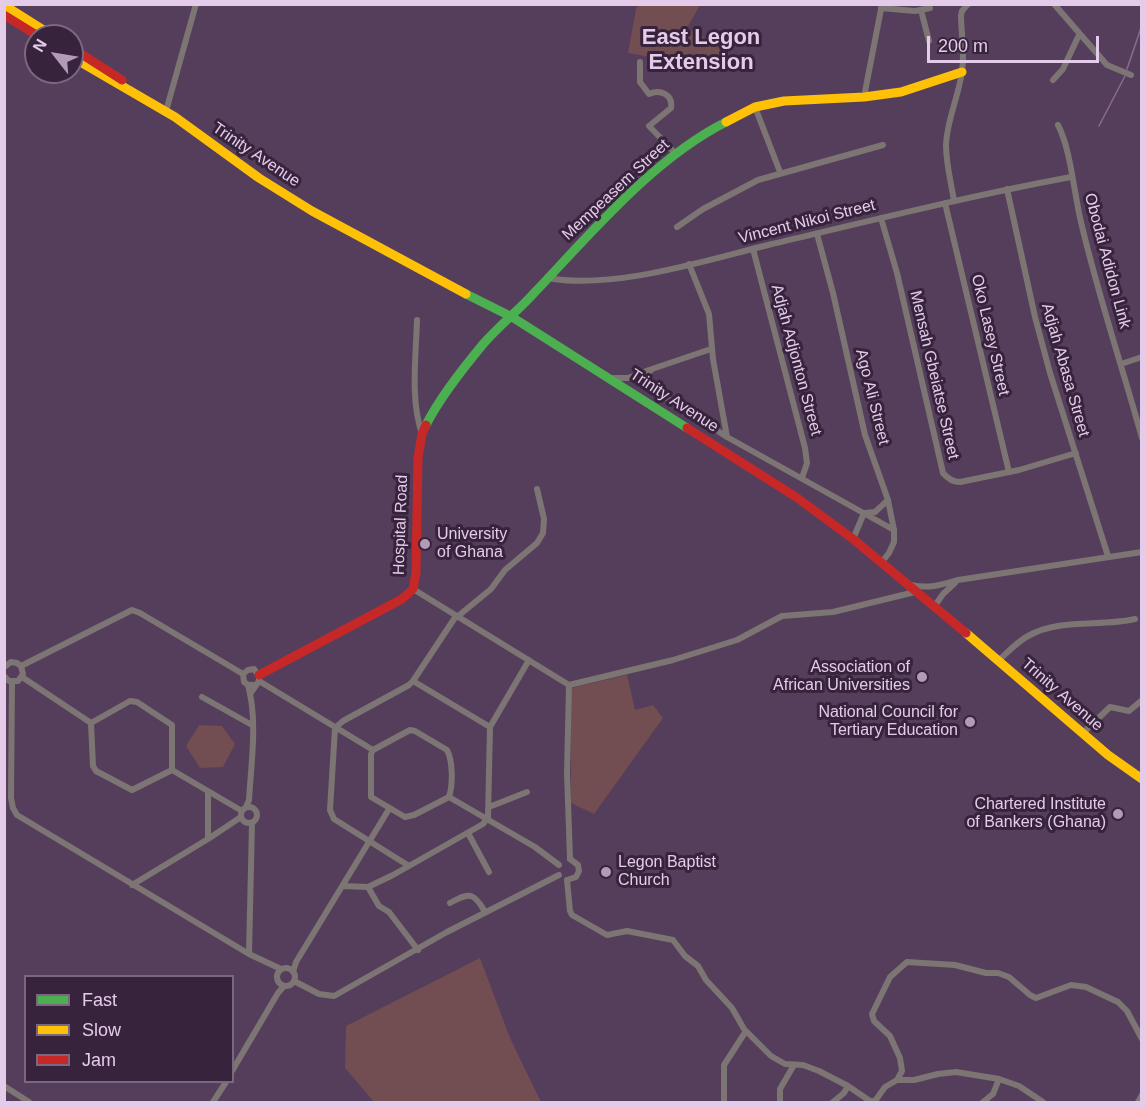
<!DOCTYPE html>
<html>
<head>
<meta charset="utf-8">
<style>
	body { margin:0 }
	#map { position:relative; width:1146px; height:1107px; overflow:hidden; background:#553e5b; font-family:Helvetica,sans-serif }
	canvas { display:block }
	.frame { position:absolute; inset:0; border:6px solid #e4cbea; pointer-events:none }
	.legend { position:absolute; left:24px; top:975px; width:210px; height:108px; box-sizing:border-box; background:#37243c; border:2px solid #7c6782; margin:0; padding:8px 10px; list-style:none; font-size:18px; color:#e4cbea }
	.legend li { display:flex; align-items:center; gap:12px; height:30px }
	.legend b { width:30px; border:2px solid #7c6782 }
	.north { position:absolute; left:24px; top:24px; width:60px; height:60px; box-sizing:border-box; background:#37243c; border:2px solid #7c6782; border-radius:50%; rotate:301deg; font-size:16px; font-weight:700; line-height:24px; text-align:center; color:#e4cbea }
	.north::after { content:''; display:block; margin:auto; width:21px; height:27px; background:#b29ab8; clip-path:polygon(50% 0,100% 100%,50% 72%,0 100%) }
	.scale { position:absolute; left:927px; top:36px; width:172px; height:27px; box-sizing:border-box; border:3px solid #e4cbea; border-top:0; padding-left:8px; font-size:18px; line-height:21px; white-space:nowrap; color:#e4cbea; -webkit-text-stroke:4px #37243c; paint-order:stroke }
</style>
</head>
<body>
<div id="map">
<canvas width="1146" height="1107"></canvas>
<div class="frame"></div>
<ul class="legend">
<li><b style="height:8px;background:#4caf50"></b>Fast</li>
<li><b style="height:8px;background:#ffc107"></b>Slow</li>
<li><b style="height:8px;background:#c62828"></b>Jam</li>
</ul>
<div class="north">N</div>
<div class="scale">200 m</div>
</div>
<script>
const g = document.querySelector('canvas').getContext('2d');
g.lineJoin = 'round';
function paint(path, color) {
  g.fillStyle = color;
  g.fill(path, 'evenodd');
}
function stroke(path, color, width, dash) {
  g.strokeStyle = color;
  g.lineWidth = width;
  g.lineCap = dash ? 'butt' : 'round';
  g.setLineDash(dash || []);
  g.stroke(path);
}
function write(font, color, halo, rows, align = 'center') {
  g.font = font + ' Helvetica,sans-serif';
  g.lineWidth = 6;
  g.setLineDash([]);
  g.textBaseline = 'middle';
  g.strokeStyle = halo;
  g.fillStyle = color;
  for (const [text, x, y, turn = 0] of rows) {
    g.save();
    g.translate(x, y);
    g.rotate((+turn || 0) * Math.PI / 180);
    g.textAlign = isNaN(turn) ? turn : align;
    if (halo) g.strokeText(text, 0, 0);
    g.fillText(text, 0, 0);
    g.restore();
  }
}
const green = new Path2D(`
	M637 4 700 5 687 28 711 41 723 43 719 69 628 53Z
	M627 675 635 710 653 705 663 718 594 814 571 803V688Z
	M199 725 222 726 235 744 223 767 200 768 186 746Z
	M480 958 510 1038 541 1102H374L345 1068 346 1026Z`);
const stream = new Path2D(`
	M1127 69 1142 25
	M1099 126 1126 74`);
const street = new Path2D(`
	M1054 4 1107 65 1131 75
	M881 8 915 11 930 8
	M921 10 929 41
	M640 62V82L649 94C660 89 673 94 671 108L649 126 676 154
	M1053 80 1063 69 1079 35
	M864 97 882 4
	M755 107 780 172
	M166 111 196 4
	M1058 125C1071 150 1074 194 1081 222 1098 295 1122 366 1142 438
	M1007 189 1035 317 1050 373 1108 556
	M954 201C951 182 946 164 946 145 947 119 959 96 962 71 965 52 961 33 961 15L962 11 968 4
	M945 203 1009 472
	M881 218 897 273 943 473C948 479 953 482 960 482L1019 470 1076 453
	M677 227 703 209 758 180 883 145
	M817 234 833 293 865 435 888 500 894 530V542L889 553 881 563
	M753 249 805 448 807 463 802 478
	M689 264 709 314 713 359 727 437
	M548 278C613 290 703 261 768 245 869 221 969 196 1071 177
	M417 320C416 357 410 399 422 434
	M711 349 652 369C647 374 644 378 647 385L727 437 894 530
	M1121 364 1142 357
	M611 378H628L649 370
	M853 539 864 513 875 512 888 500
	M911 585C929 589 941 585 958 580L1142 552
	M413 589 569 685
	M934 607 943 594 955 583
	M457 617 491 589 505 570 537 543 543 533 544 519 537 489
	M999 660C1008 652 1017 642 1028 636 1060 618 1100 627 1135 619
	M21 666 132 610 140 613 243 674
	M4 667 11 662 17 663 21 666
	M4 676 9 681H18L23 674 21 666
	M22 677 91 723 93 766 96 771 132 790 172 770 242 811
	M259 681 373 750
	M413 681 456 616
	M12 682 11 798 13 808 17 815 249 954
	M569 685 673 660 737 640 782 616 833 612 915 592
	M569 685 567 773 570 859
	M250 694 259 681V676L254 669 248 670 243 674 244 682 248 685H255
	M202 697 252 725
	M91 723 130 701 137 702 172 725V770
	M490 727 529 660
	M410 730 415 731 447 750C453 761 453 785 449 797L414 815 405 817 371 797V754L373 750Z
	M1083 733 1110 707 1129 711 1141 701
	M208 793V839
	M449 797 535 847 559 865
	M241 815a8 8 0 1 1 16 0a8 8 0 1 1-16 0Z
	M246 807 249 800C251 764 258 721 248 685
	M489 807 527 792
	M252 823 249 954 281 969
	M468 833 489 872
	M567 880 570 911 572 915 607 935 627 931 673 940 685 956 698 966 706 980 732 1008 744 1029 771 1056 785 1064 803 1065 819 1071 848 1086 870 1101H875L885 1087 897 1080H914L938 1074 956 1072 999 1079 1019 1086 1043 1102
	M567 880 576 877 579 871 578 865 570 859
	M132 885 208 839 241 817
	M343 886 368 887 393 875 483 824 488 817 490 727 413 681 409 685 343 721 335 728 330 810 334 819 409 866
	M368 887 379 906 389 912 418 950
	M450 903C469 892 474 892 485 912
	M277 977a9 9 0 1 1 18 0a9 9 0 1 1-18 0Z
	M293 972 296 962 389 809
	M294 981 319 994 334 996 447 932 559 875
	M232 1071 278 993 284 986
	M897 1080 902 1071 900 1058 890 1036 874 1021 872 1014 890 977 907 962 955 965 986 973H998L1009 977 1030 995 1036 998 1071 985 1086 987 1118 1002 1127 1011 1142 1039
	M4 1086 29 1102
	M213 1102 226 1082
	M724 1102V1065L746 1031
	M780 1102V1089L794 1065
	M833 1102 844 1093 848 1086
	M983 1102 993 1094 999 1079
	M1138 1102 1142 1095`);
const fast = new Path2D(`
	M466 294 512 317 687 428
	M426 425C440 397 464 367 484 343 500 325 520 309 536 291 592 232 653 159 726 122`);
const slow = new Path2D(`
	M4 5 53 36
	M72 57 175 117 259 178 312 211 466 294
	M726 122 755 107 784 101 864 97 901 92 962 72
	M966 633 1108 755 1142 779`);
const jam = new Path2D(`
	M4 15 38 36
	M72 48 122 80
	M687 428 796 497 853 539 966 633
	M259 675 402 599 413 589 416 573 418 458 422 434 426 425`);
const markers = [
	[425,544,6,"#b29ab8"],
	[922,677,6,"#b29ab8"],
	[970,722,6,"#b29ab8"],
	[1118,814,6,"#b29ab8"],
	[606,872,6,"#b29ab8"]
];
const streetNames = [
	["Trinity Avenue",256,155,34],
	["Mempeasem Street",616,190,-43],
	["Vincent Nikoi Street",807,222,-14],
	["Obodai Adidon Link",1107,261,75],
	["Oko Lasey Street",990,335,77],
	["Adjah Adjonton Street",796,360,75],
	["Adjah Abasa Street",1065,370,74],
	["Mensah Gbeiatse Street",934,375,77],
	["Ago Ali Street",872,397,76],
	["Trinity Avenue",674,401,33],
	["Hospital Road",401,525,-88],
	["Trinity Avenue",1062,695,41]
];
const poiNames = [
	["University",437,535,"left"],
	["of Ghana",437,553,"left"],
	["Association of",910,668],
	["African Universities",910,686],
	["National Council for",958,713],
	["Tertiary Education",958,731],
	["Chartered Institute",1106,805],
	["of Bankers (Ghana)",1106,823],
	["Legon Baptist",618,863,"left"],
	["Church",618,881,"left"]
];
const districtNames = [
	["East Legon",701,38],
	["Extension",701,63]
];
paint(green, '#724d51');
stroke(stream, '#8d6995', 1.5);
stroke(street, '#7d7573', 6);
stroke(fast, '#4caf50', 9);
stroke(slow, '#ffc107', 9);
stroke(jam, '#c62828', 9);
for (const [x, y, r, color] of markers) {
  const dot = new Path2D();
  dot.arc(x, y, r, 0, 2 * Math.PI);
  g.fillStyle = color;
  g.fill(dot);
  stroke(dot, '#37243c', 2);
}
write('16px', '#e4cbea', '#37243c', streetNames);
write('16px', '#e4cbea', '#37243c', poiNames, 'right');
write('bold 22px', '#e4cbea', '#37243c', districtNames);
</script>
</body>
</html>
